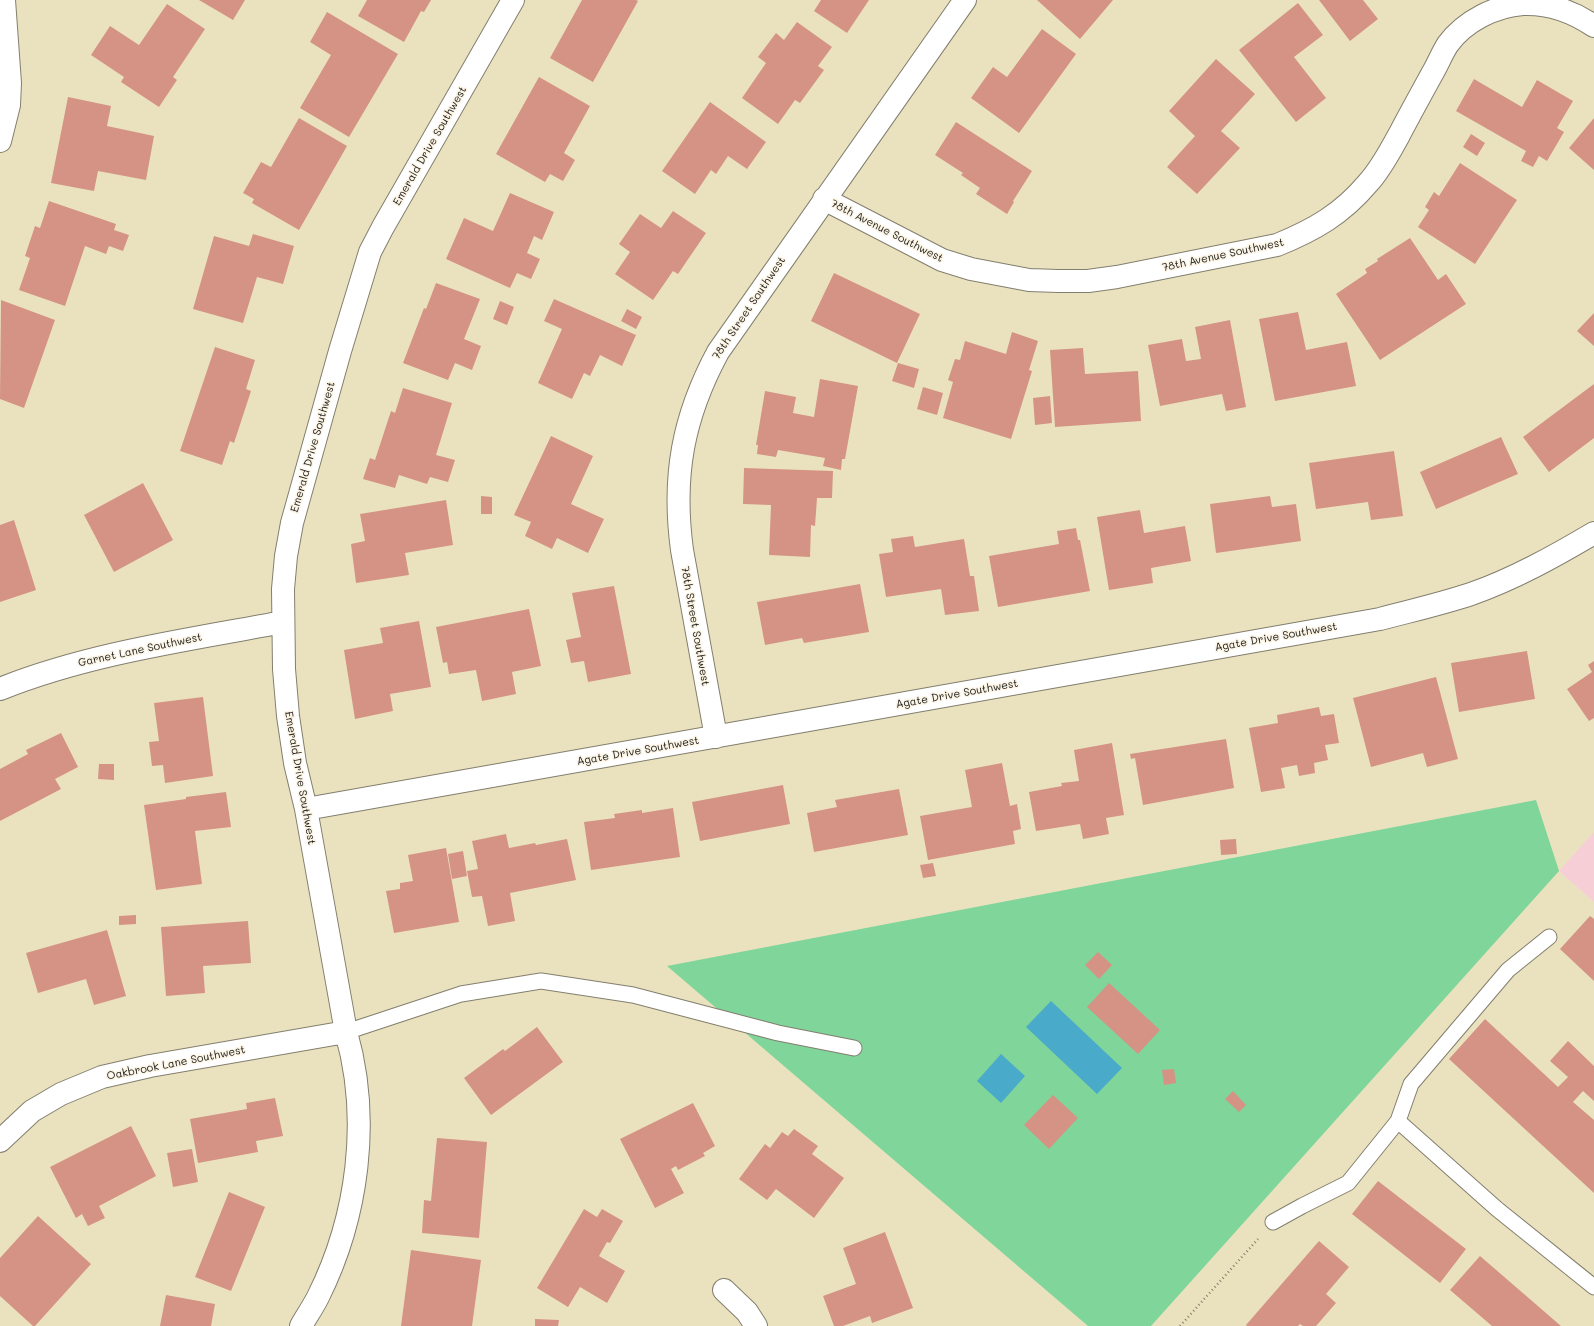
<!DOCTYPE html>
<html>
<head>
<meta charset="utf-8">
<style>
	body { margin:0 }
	canvas { display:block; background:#eae2bf }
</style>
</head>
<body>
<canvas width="1594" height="1326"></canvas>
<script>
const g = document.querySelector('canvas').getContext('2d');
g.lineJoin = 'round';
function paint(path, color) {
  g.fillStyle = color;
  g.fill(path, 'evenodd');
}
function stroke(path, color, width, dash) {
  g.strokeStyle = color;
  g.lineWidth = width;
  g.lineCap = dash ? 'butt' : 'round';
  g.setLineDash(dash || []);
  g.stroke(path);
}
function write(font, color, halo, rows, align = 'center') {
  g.font = font + ' Mali,sans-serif';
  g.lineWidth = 3;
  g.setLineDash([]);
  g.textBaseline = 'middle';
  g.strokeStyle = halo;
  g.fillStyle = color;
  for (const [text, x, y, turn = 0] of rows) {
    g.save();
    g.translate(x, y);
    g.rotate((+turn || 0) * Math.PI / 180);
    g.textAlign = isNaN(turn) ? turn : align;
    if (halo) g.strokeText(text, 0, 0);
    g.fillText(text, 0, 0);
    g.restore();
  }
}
const built = new Path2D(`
	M1594 832V902L1559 871Z`);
const green = new Path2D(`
	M1536 800 1559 871 1151 1326H1088L667 966Z`);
const water = new Path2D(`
	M1051 1001 1122 1068 1097 1094 1026 1027Z
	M1001 1054 1025 1076 1001 1103 977 1081Z`);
const building = new Path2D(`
	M199 0H245L233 20Z
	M367 0H431L424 12 421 11 404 42 358 16Z
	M582 0H636L638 1 593 82 550 58Z
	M821 0H869L847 33 814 11Z
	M1037 0H1113L1080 39Z
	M1319 0H1363L1378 19 1350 41Z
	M1298 3 1323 35 1294 57 1326 98 1296 122 1239 50Z
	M167 4 205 29 173 77 177 80 159 107 121 82 124 77 91 55 110 26 139 45Z
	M327 12 398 54 349 137 300 108 331 55 310 42Z
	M797 22 832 47 818 66 824 70 800 103 795 100 778 124 742 98 766 63 758 57 776 33 784 40Z
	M1042 29 1076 54 1019 133 971 98 993 67 1007 77Z
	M1216 59 1255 94 1221 131 1240 148 1197 194 1167 167 1195 136 1169 111Z
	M539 77 590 106 564 153 575 160 563 181 550 174 545 182 496 154Z
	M1474 79 1522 107 1537 80 1573 101 1557 128 1564 132 1547 161 1539 156 1533 167 1521 161 1526 151 1456 111Z
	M68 97 111 106 107 126 154 136 146 180 98 171 94 191 51 183Z
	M710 102 766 142 747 169 728 156 716 174 711 170 695 194 662 171Z
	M299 118 347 146 299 230 252 203 254 199 243 193 261 162 271 167Z
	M1594 118V170L1569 148Z
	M956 122 1032 171 1013 201 1014 202 1007 214 976 194 980 188 961 175 963 173 935 155Z
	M1471 134 1485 143 1477 156 1463 147Z
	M1460 163 1517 200 1475 264 1418 227 1429 210 1425 207 1434 192 1439 196Z
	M510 193 554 212 542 240 534 236 527 253 540 259 531 279 517 273 510 288 446 259 464 218 493 231Z
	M49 201 116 224 114 230 129 235 123 251 109 246 106 254 85 246 65 306 19 290 30 258 25 256 35 226 40 228Z
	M673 211 706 233 678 274 673 271 653 300 615 274 630 252 619 244 640 214 661 228Z
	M253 234 294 246 283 284 257 277 243 323 193 309 214 236 249 246Z
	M1410 238 1438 280 1446 274 1466 304 1380 360 1336 294 1367 273 1365 269 1378 261 1377 259Z
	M834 273 920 314 897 363 811 321Z
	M436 283 480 299 464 339 481 346 472 370 455 363 448 380 403 363 424 308 426 309Z
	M554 299 636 335 622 366 600 355 590 376 584 373 572 399 538 383 562 329 544 321Z
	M1 300 55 320 24 408 0 399Z
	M500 301 514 307 507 325 493 319Z
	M627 309 642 317 636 329 621 321Z
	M1298 312 1306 350 1347 342 1356 386 1275 401 1259 319Z
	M1594 313V346L1577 331Z
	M1230 320 1246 407 1226 411 1222 394 1160 406 1148 345 1182 339 1186 361 1201 359 1195 327Z
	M1012 332 1038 341 1029 370 1032 371 1011 439 943 418 953 382 948 380 955 359 960 360 965 341 1006 354Z
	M215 347 255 360 246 389 251 391 234 443 230 441 222 465 180 451Z
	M1083 348 1085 374 1138 371 1141 421 1055 427 1050 350Z
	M898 363 919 369 914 388 892 381Z
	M820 379 858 386 845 459H842L841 470 823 466 825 458 778 450 776 457 757 454 758 445H756L765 391 796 397 793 413 814 417Z
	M1594 384V438L1549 472 1523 437Z
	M923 387 943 393 937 415 917 409Z
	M403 388 452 403 436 455 455 460 448 482 430 477 427 484 399 475 395 488 363 479 370 458 375 460 391 411 395 413Z
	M1050 396 1052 423 1035 425 1033 398Z
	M551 436 593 456 571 504 604 519 588 553 557 538 552 549 525 536 531 522 514 515Z
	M1501 437 1518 474 1436 509 1420 472Z
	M1394 451 1403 516 1371 520 1368 502 1316 509 1309 463Z
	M744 468 833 471 832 498H817L815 526 811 525 810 557 769 555 771 505 743 504Z
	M143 483 173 540 114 572 84 515Z
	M481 496 492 497V514H481Z
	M1270 496 1272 507 1296 504 1301 541 1216 553 1210 504Z
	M446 500 453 545 405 553 409 575 356 583 351 544 365 541 360 514Z
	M1140 510 1144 533 1185 526 1191 561 1151 568 1153 583 1109 590 1097 517Z
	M14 520 36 590 0 602V525Z
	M1076 528 1078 540H1080L1090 591 998 607 989 556 1059 544 1057 531Z
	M913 536 915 547 964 539 970 576H974L979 611 945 615 941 589 886 597 879 554 893 552 891 539Z
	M860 584 869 632 804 643 802 638 765 645 757 602Z
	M614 586 631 674 588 682 584 661 571 663 566 640 581 637 572 593Z
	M529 609 541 666 512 672 516 694 482 701 476 670 449 674 447 662 443 663 436 627Z
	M419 621 431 687 390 694 393 711 355 719 344 650 383 643 380 628Z
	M1527 651 1535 699 1459 712 1451 663Z
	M1594 661V718L1589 721 1567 689 1592 672 1588 665Z
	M1436 677 1458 759 1427 767 1423 753 1371 767 1353 698Z
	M203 697 213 776 165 783 163 765 152 766 149 742 159 741 154 703Z
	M1319 707 1321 716 1334 714 1339 743 1325 745 1328 760 1314 763 1315 773 1299 776 1297 765 1281 768 1285 788 1261 792 1249 728 1278 723 1277 715Z
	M61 733 78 767 55 779 61 789 0 821V769L28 754 26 750Z
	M1226 739 1234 788 1143 805 1135 758 1131 759 1130 754Z
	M1112 743 1124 815 1106 818 1109 834 1083 839 1080 824 1036 831 1029 792 1062 786 1061 783 1079 781 1074 750Z
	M1002 763 1010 806 1017 804 1021 829 1013 831 1015 844 928 860 920 816 972 807 965 770Z
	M99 764H114V780L98 779Z
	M783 785 790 824 700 841 692 802Z
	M899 789 908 835 814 852 807 813 837 807 835 800Z
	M226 792 231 827 195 831 202 884 156 890 144 805 186 799V797Z
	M673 808 680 857 591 870 584 822 615 818 614 814 642 810V813Z
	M506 834 509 848 535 843 536 845 567 839 576 880 510 893 515 921 488 926 482 896 472 897 467 871 478 869 472 841Z
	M1236 839 1237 854 1221 855 1220 840Z
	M446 848 459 922 394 933 386 891 400 889V883L413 881 408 855Z
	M463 851 467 876 452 879 448 854Z
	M933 863 936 876 923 878 920 865Z
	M136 915V924L119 925V916Z
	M1590 916 1594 919V981L1560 949Z
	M248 921 251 963 203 966 205 993 166 996 161 927Z
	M107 930 126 996 94 1005 86 979 38 993 26 953Z
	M1098 952 1112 965 1099 979 1085 965Z
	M1109 983 1160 1030 1138 1054 1087 1007Z
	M1485 1019 1558 1087 1568 1077 1550 1061 1568 1041 1594 1066V1101L1583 1091 1573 1102 1594 1120V1193L1449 1059Z
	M537 1027 563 1062 491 1115 464 1078 503 1049 505 1051Z
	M1174 1069 1176 1083 1164 1085 1162 1070Z
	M1233 1091 1246 1105 1239 1112 1225 1099Z
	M1053 1095 1078 1118 1049 1149 1024 1125Z
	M275 1098 283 1136 256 1141 258 1152 198 1163 190 1119 247 1109 246 1103Z
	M693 1103 715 1146 703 1153 705 1156 678 1170 676 1166 671 1169 684 1193 655 1208 620 1139Z
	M131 1126 156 1176 99 1206 105 1218 88 1226 82 1214 76 1218 50 1167Z
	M794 1129 818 1146 812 1154 844 1178 814 1218 776 1189 767 1200 739 1179 765 1144 770 1148 782 1132 788 1136Z
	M437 1138 487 1142 479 1238 422 1233 424 1200 431 1201Z
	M192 1149 198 1182 173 1187 167 1153Z
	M1378 1181 1466 1249 1440 1283 1352 1214Z
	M229 1192 265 1207 231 1291 195 1277Z
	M584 1209 597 1217 602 1209 623 1221 610 1243 607 1242 599 1256 625 1271 607 1303 580 1287 568 1307 537 1288Z
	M38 1216 91 1264 35 1326H33L0 1296V1258Z
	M885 1232 913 1308 872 1323 870 1316 843 1326H834L823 1296 856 1284 843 1248Z
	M1319 1241 1349 1267 1326 1294 1336 1303 1316 1326H1303L1300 1324 1298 1326H1247L1246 1325Z
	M411 1250 481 1260 472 1326H401Z
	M1480 1256 1561 1326H1492L1450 1290Z
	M166 1295 215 1304 211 1326H160Z
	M535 1319 559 1320 558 1326H535Z`);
const path = new Path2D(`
	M1180 1326 1258 1239`);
const service = new Path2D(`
	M346 1032 461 994 541 981 633 995 778 1033 854 1048
	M1398 1121 1497 1209 1594 1287
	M1273 1222 1302 1206 1348 1183 1398 1121 1411 1084 1508 970 1549 937`);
const minor = new Path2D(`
	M0 141 9 105 10 83 4 0
	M824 199 942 260 971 269 1029 280 1058 281H1088L1117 277 1277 245C1314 230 1342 214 1368 183 1381 169 1390 151 1399 135 1410 114 1421 94 1432 74 1438 64 1442 53 1448 44 1465 21 1495 6 1523 4 1550 3 1572 11 1594 26
	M0 689C90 653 188 640 283 622
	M716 737 682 550C672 476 683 417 718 352L965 0
	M306 809 1380 619C1410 611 1441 604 1471 594 1514 579 1555 556 1594 533
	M0 1141 32 1111 61 1094 102 1077 150 1066 346 1032
	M724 1290 747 1312 756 1326
	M301 1326C306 1317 313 1307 318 1297 358 1217 371 1119 346 1032L306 809 295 763 288 716 284 669 283 589 286 556 292 523 340 351 370 252 383 227 513 0`);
const streetNames = [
	["Emerald Drive Southwest",430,146,-60],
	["78th Avenue Southwest",887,231,27],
	["78th Avenue Southwest",1223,255,-12],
	["78th Street Southwest",749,308,-56],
	["Emerald Drive Southwest",313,447,-74],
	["78th Street Southwest",695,626,80],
	["Agate Drive Southwest",1276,637,-10],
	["Garnet Lane Southwest",140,650,-12],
	["Agate Drive Southwest",957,694,-10],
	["Agate Drive Southwest",638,751,-10],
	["Emerald Drive Southwest",300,778,80],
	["Oakbrook Lane Southwest",176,1063,-11]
];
paint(built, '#f6cfd6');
paint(green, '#7fd59a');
paint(water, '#4aaac9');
paint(building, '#d59385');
stroke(service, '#837f6e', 17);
stroke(minor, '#837f6e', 24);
stroke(path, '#837f6e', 2.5, [1, 3]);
stroke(service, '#fff', 15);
stroke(minor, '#fff', 22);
write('11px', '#1c1c1c', '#fcf5e5', streetNames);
</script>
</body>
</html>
